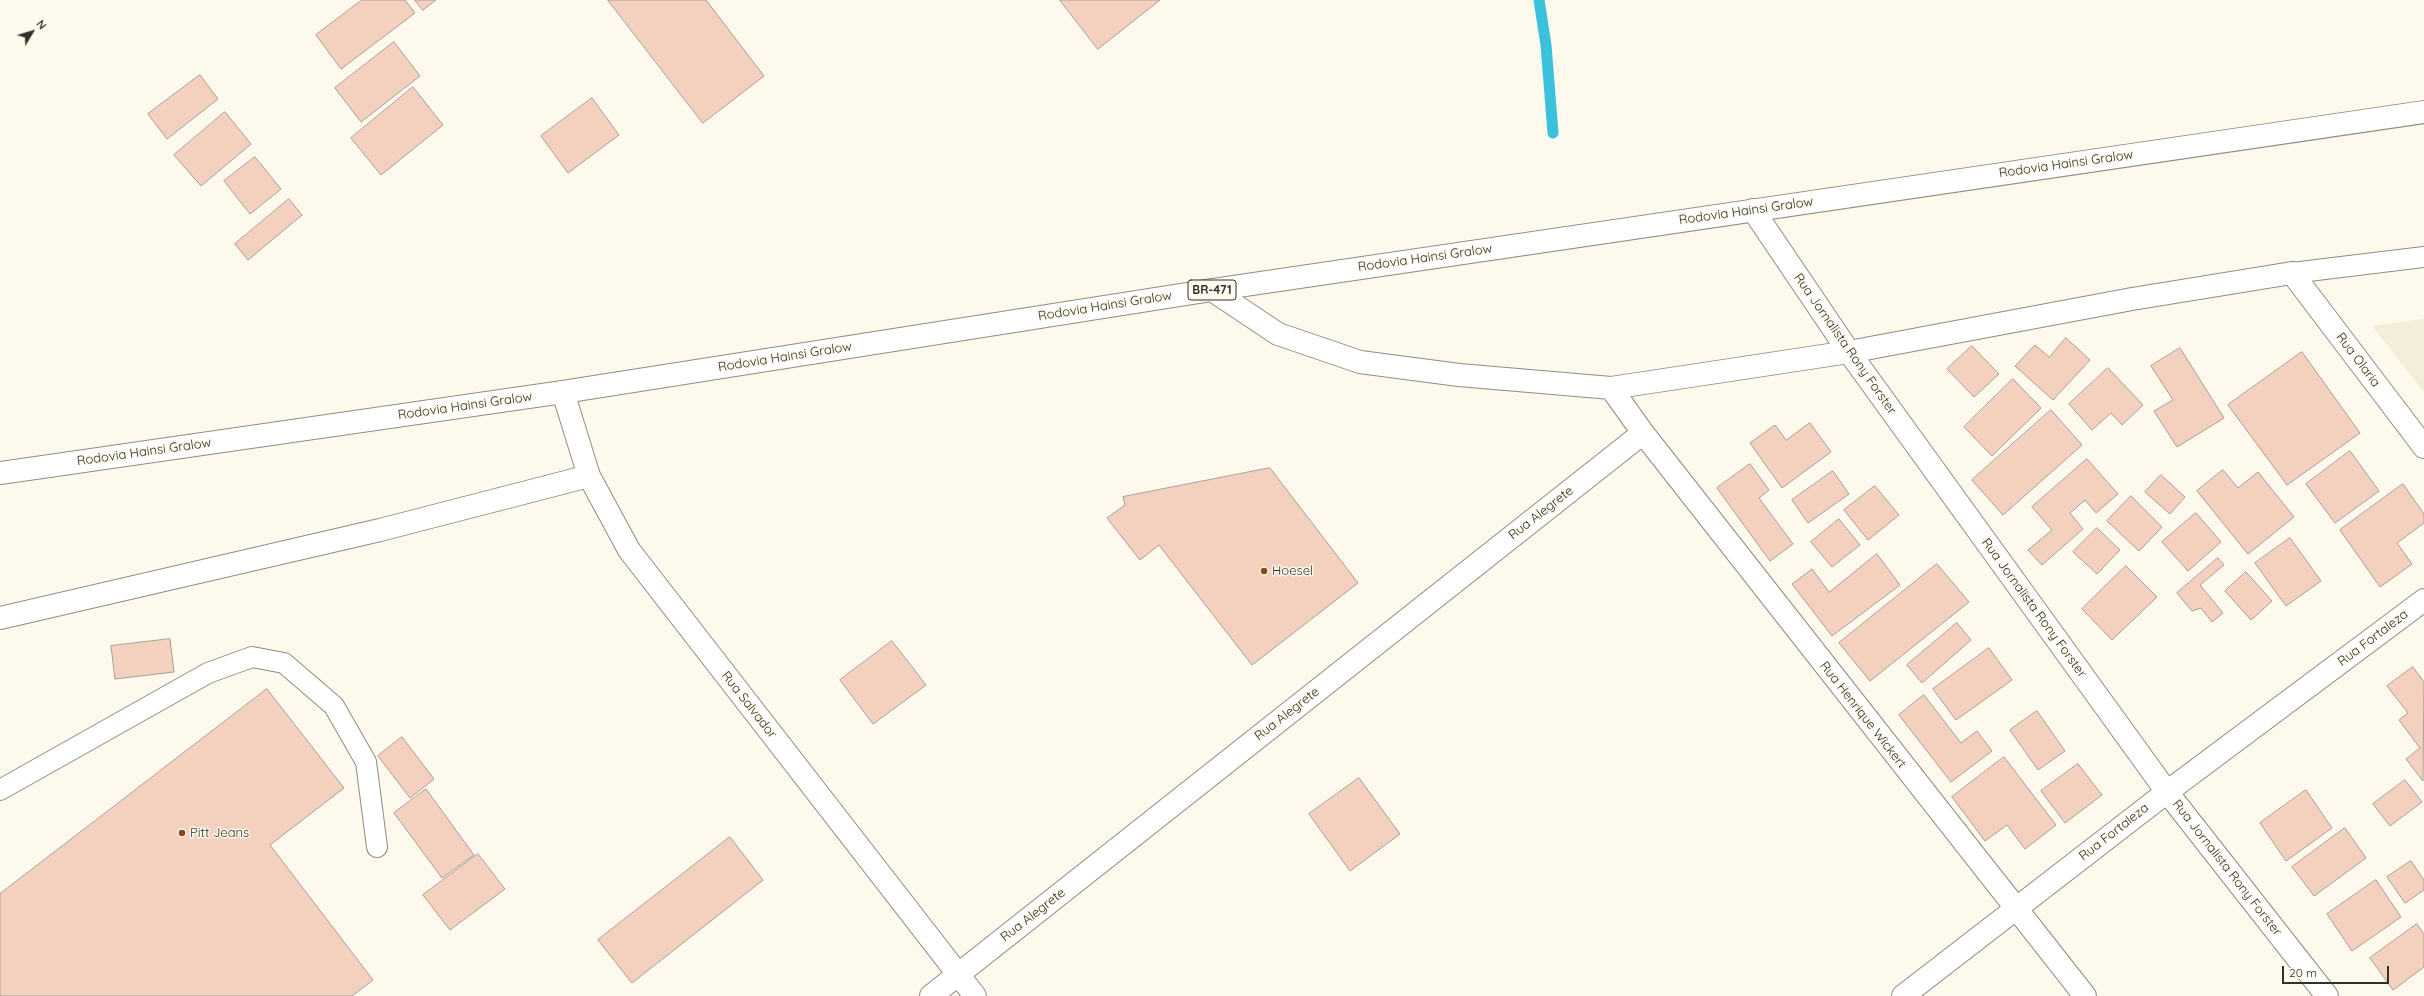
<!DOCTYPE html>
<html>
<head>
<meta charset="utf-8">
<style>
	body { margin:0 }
	#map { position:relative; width:2424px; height:996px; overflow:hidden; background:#fdf9ed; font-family:Quicksand,sans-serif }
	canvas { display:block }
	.north { position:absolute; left:12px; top:12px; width:40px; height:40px; -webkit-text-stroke:3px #fdf9ed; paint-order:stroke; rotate:52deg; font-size:11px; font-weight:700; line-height:16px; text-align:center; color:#32302c }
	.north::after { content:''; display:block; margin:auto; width:14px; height:18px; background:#32302c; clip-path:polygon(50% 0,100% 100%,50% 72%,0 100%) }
	.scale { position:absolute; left:2282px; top:966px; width:107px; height:18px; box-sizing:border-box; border:2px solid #32302c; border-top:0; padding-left:5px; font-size:12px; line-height:14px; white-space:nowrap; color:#32302c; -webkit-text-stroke:3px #fdf9ed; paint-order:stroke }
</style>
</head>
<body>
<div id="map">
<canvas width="2424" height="996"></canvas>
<div class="north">N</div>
<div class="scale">20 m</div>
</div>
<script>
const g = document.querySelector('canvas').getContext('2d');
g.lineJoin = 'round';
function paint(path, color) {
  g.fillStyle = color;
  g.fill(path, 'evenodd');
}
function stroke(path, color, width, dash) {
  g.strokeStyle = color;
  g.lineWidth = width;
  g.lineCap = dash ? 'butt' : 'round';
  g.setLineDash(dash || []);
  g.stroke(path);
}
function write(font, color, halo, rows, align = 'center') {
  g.font = font + ' Quicksand,sans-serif';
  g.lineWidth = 3;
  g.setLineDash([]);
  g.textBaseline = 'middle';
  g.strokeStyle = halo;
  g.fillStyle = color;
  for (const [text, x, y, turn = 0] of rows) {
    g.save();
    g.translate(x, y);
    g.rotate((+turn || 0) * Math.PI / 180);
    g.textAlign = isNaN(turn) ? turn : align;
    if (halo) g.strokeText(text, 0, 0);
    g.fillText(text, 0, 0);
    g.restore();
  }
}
const built = new Path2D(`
	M2424 319V392L2372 326Z`);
const stream = new Path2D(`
	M1539 0 1546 45 1553 133`);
const building = new Path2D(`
	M362 0H405L415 13 341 69 316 35Z
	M415 0H436L423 10Z
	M608 0H706L764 76 703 123Z
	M1060 0H1160L1098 49Z
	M394 42 420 76 361 122 335 88Z
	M200 75 218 99 167 139 148 114Z
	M413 87 443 125 381 175 351 138Z
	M592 98 619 135 568 173 541 136Z
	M225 112 251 144 201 186 174 155Z
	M255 157 281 189 250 214 224 181Z
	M289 199 302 215 248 260 235 244Z
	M2066 338 2090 360 2053 400 2015 366 2035 345 2049 357Z
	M1972 346 1999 374 1974 397 1947 369Z
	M2180 348 2224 418 2177 447 2154 411 2173 400 2151 366Z
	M2302 352 2360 433 2287 485 2228 405Z
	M2108 368 2143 405 2122 425 2111 413 2092 430 2069 404Z
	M2013 379 2041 408 1992 456 1964 427Z
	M2051 410 2082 445 2003 515 1972 480Z
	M1810 423 1831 452 1782 488 1750 443 1775 425 1786 440Z
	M2350 451 2379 491 2335 523 2306 484Z
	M2087 459 2118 494 2096 513 2085 500 2070 513 2083 529 2042 565 2028 550 2052 530 2032 507Z
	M1750 464 1769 490 1759 498 1793 544 1770 561 1717 488Z
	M1270 468 1358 583 1252 665 1159 545 1140 560 1107 518 1125 505 1123 497Z
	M2223 470 2238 488 2258 472 2294 517 2248 554 2197 491Z
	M1833 471 1849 494 1808 523 1792 500Z
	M2161 475 2185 497 2170 514 2145 492Z
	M2403 484 2424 514V523L2397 543 2412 564 2380 587 2340 530Z
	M1875 486 1899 515 1868 540 1844 510Z
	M2131 496 2162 527 2139 551 2107 521Z
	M2196 513 2221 542 2188 571 2162 542Z
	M1839 519 1860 545 1832 567 1811 542Z
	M2097 528 2120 550 2097 574 2073 552Z
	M2290 538 2321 581 2286 606 2255 563Z
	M1877 554 1900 585 1832 636 1792 584 1812 569 1829 592Z
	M2218 558 2224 565 2200 585 2223 613 2212 622 2201 608 2192 611 2177 593Z
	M1937 564 1969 602 1870 681 1839 643Z
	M2126 566 2157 597 2112 640 2082 609Z
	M2246 572 2272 601 2251 620 2225 591Z
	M1957 623 1971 640 1922 683 1907 665Z
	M170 639 174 672 115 679 111 646Z
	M892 641 926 685 873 724 840 680Z
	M1989 648 2012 680 1956 720 1933 689Z
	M2413 667 2424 682 2423 781 2406 759 2420 748 2399 720 2408 713 2387 686Z
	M267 689 344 788 270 845 373 980 352 996H0V894Z
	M1924 695 1961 743 1977 731 1992 751 1951 782 1899 715Z
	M2037 711 2065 751 2038 770 2010 730Z
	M402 737 434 779 410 798 378 756Z
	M2004 757 2056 825 2025 849 2007 825 1985 841 1952 797Z
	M2078 764 2102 795 2065 823 2041 791Z
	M1359 778 1400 834 1350 871 1309 814Z
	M2405 780 2422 802 2390 826 2373 804Z
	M426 789 474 855 442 878 394 813Z
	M2306 790 2332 828 2286 861 2260 823Z
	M2345 828 2366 858 2314 896 2292 867Z
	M730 837 763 880 632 983 598 940Z
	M478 854 505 889 450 930 423 895Z
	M2411 861 2424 880V890L2405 903 2387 877Z
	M2376 880 2401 917 2352 951 2327 914Z
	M2417 924 2424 934V967L2393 990 2370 958Z`);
const service = new Path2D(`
	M2292 273 2424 257
	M0 790 208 673 252 657 284 663 334 706 366 762 377 847`);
const minor = new Path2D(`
	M1212 290 1278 334 1360 362 1459 375 1611 388 1849 352 2132 299 2292 273 2424 447
	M1611 388 1643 433 2085 996
	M563 392 589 476 629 550 975 996
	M0 618 380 530 589 476
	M931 996 1643 433
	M1903 996 2167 792 2424 600`);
const tertiary = new Path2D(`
	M1753 210 1849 352 2167 792 2327 996`);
const primary = new Path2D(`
	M0 473 563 392 1212 290 2424 112`);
const markers = [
	[1264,571,4,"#8a4914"],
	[182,833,4,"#8a4914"]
];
const shields = [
	[1212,290,48]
];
const shieldNames = [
	["BR-471",1212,290]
];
const streetNames = [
	["Rodovia Hainsi Gralow",2066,164,-8],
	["Rodovia Hainsi Gralow",1746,211,-8],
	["Rodovia Hainsi Gralow",1425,258,-8],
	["Rodovia Hainsi Gralow",1105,306,-9],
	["Rua Jornalista Rony Forster",1845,344,55],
	["Rodovia Hainsi Gralow",785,357,-9],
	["Rua Olaria",2358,360,53],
	["Rodovia Hainsi Gralow",465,406,-8],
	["Rodovia Hainsi Gralow",144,452,-8],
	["Rua Alegrete",1541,513,-38],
	["Rua Jornalista Rony Forster",2034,608,54],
	["Rua Fortaleza",2373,638,-37],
	["Rua Salvador",749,705,52],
	["Rua Alegrete",1287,714,-38],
	["Rua Henrique Wickert",1863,715,52],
	["Rua Fortaleza",2114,832,-38],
	["Rua Jornalista Rony Forster",2227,868,52],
	["Rua Alegrete",1033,915,-38]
];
const poiNames = [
	["Hoesel",1272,571],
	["Pitt Jeans",190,833]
];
paint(built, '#f3eeda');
stroke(stream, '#3ac2dc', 11);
paint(building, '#f4d0be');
stroke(building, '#a99d98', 1);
stroke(service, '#8f8c81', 22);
stroke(minor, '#8f8c81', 24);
stroke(tertiary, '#8f8c81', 24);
stroke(primary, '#8f8c81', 24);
stroke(service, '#fff', 20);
stroke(minor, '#fff', 22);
stroke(tertiary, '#fff', 22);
stroke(primary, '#fff', 22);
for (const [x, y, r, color] of markers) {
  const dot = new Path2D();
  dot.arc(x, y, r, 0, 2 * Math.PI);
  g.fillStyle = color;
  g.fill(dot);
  stroke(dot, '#fdf9ed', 1.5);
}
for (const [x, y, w] of shields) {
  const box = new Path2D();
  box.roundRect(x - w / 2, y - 10, w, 20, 3);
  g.fillStyle = '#fdf9ed';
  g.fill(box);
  stroke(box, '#32302c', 1);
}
write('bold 12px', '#32302c', null, shieldNames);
write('13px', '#32302c', '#fdf9ed', streetNames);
write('13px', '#32302c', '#fdf9ed', poiNames, 'left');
</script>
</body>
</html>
